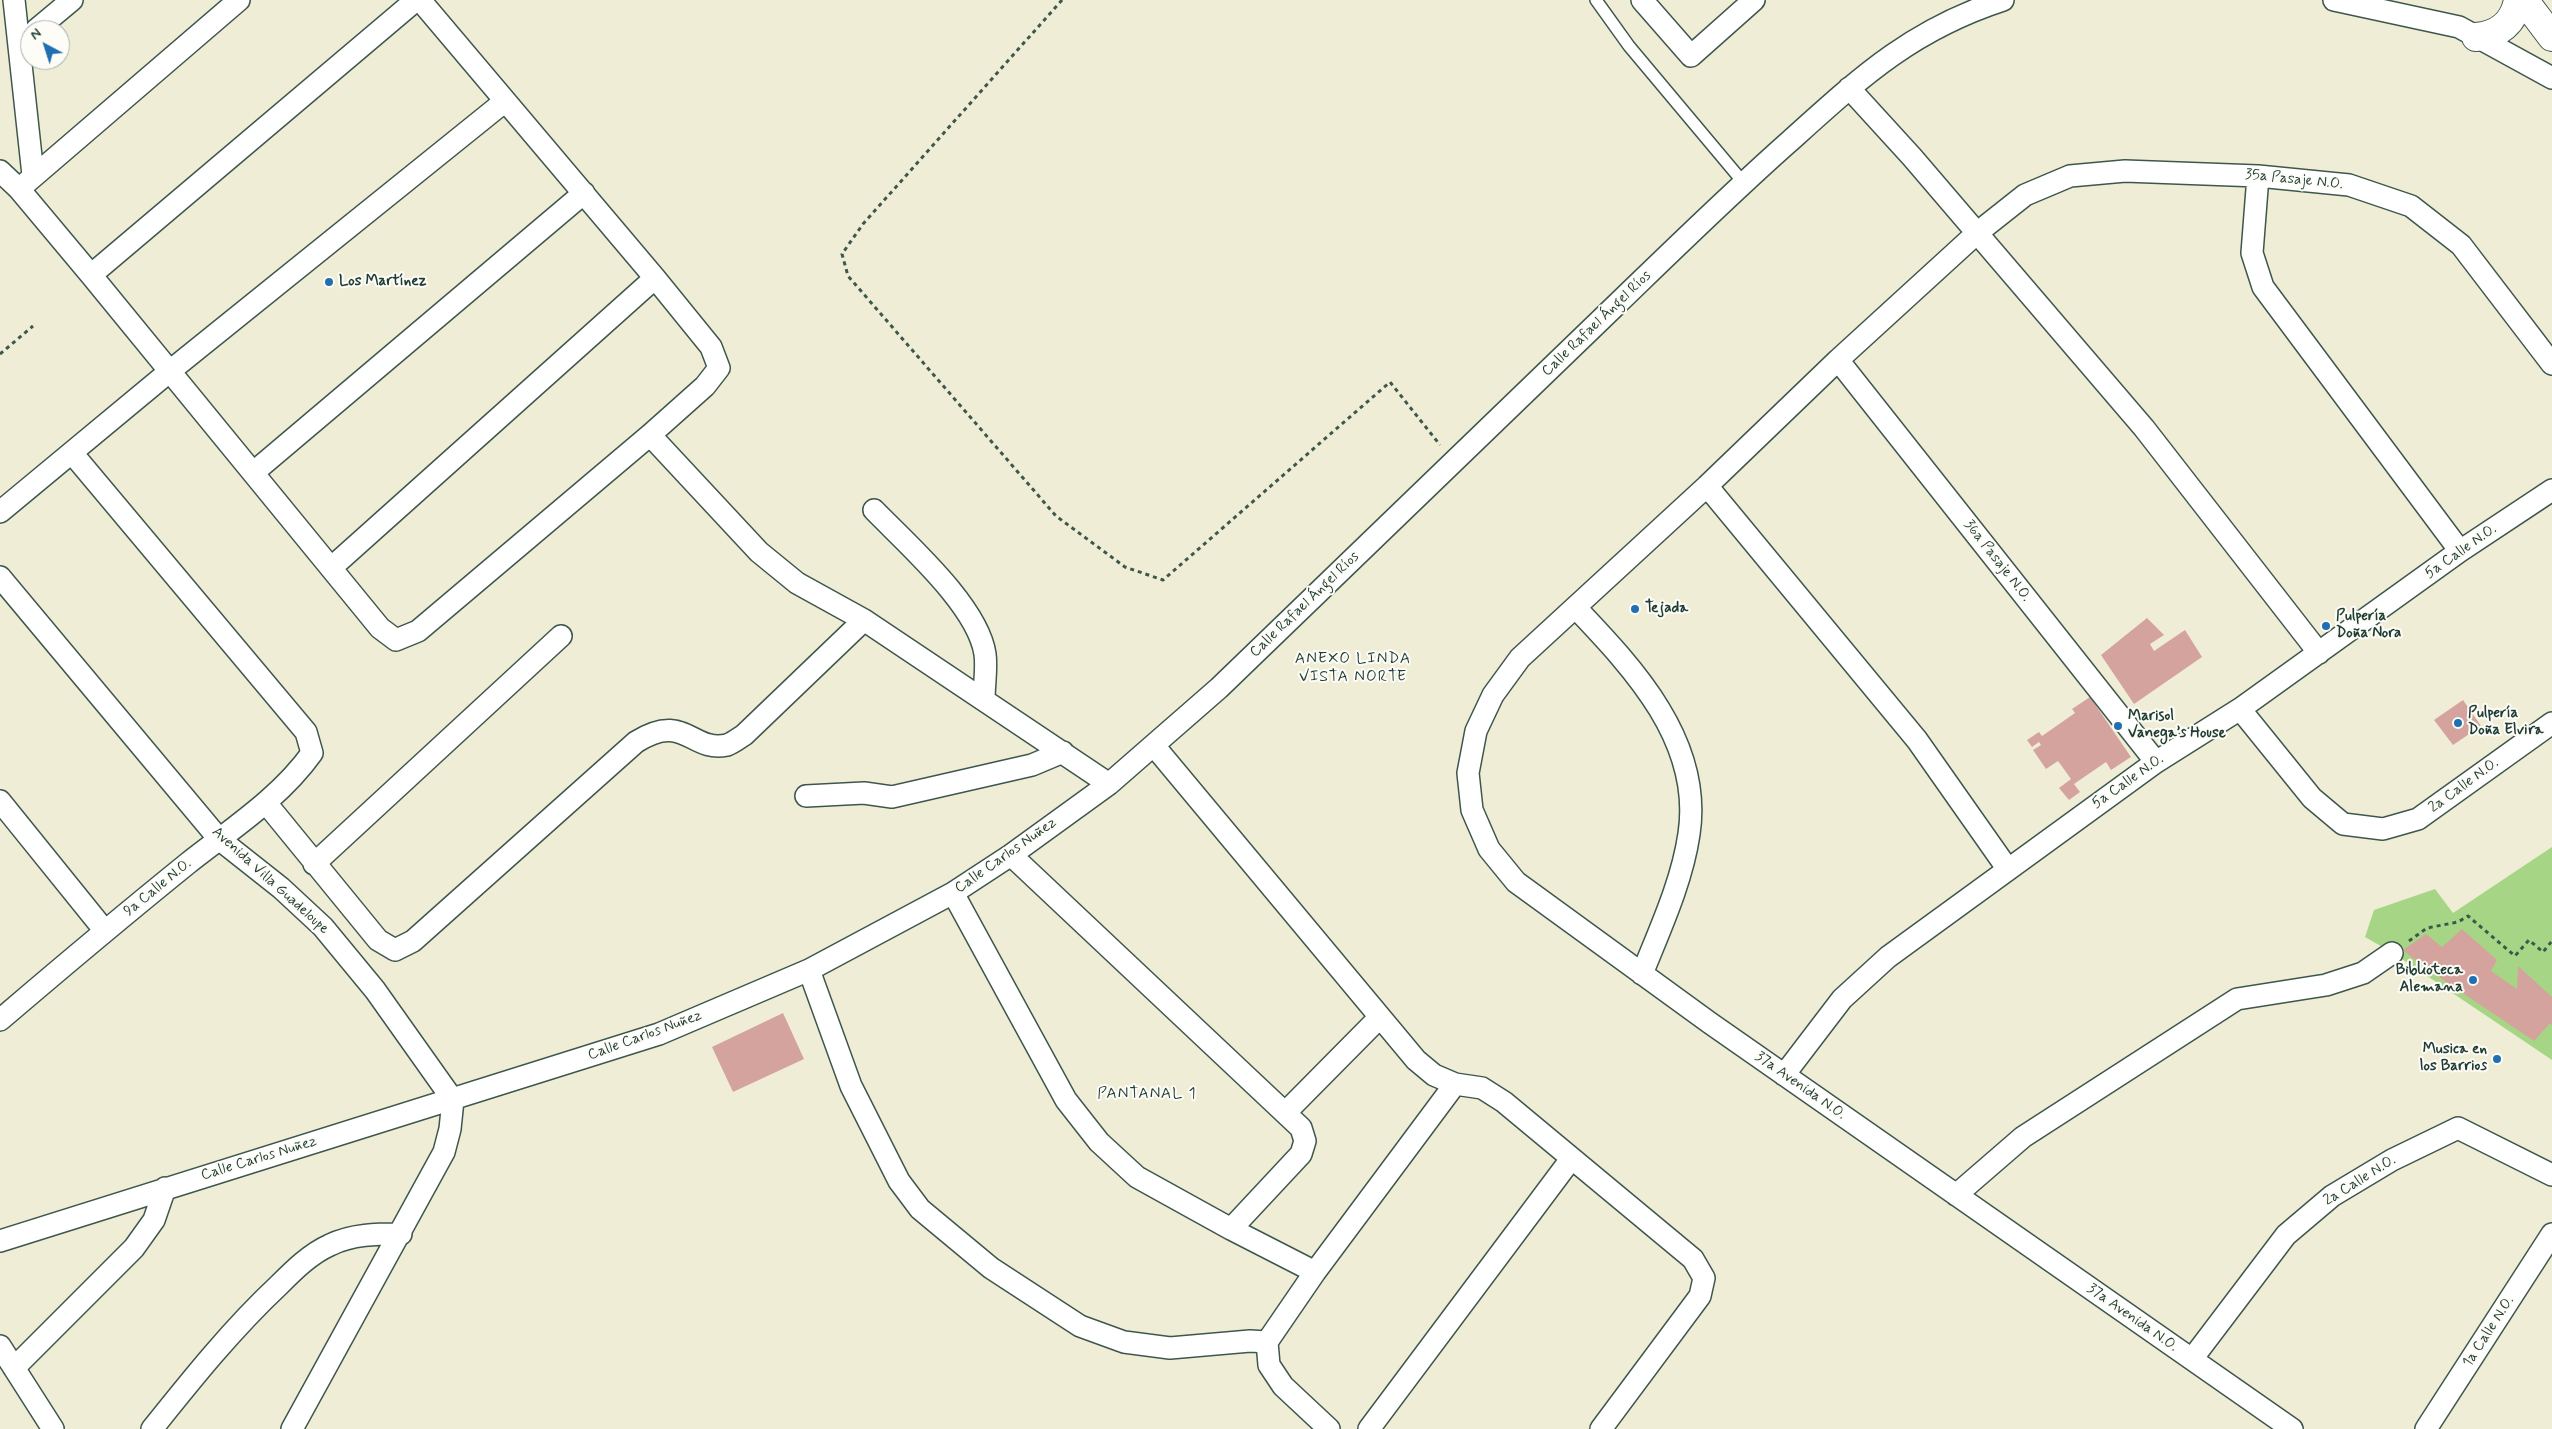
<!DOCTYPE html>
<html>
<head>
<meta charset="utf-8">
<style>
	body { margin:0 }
	#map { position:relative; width:2552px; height:1429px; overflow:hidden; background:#f0edd6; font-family:Mynerve,sans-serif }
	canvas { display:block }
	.north { position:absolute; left:20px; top:20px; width:50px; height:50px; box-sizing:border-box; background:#fdfcf7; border:1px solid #a4b0a9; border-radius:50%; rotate:320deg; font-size:14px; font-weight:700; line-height:20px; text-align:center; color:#1f3d34 }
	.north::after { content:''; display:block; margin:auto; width:18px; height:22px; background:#1f6fb2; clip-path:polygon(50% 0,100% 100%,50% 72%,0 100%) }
</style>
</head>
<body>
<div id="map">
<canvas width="2552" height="1429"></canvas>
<div class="north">N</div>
</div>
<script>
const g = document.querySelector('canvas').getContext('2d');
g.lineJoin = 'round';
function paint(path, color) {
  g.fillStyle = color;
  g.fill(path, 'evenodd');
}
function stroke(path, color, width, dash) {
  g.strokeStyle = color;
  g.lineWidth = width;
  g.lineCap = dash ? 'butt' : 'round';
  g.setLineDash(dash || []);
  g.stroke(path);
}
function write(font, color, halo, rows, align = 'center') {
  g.font = font + ' Mynerve,sans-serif';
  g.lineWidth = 4;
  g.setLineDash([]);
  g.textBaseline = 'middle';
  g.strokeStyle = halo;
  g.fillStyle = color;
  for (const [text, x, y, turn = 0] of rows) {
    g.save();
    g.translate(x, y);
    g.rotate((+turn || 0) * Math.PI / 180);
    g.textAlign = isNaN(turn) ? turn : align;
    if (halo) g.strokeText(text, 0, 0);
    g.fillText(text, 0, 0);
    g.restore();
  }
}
const green = new Path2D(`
	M2552 847V1060L2393 953 2365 937 2374 910 2435 889 2453 913Z`);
const building = new Path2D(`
	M2147 618 2164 635 2150 644 2154 651 2185 630 2202 657 2134 704 2101 655Z
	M2090 697 2131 757 2111 770 2106 762 2074 784 2080 792 2069 800 2059 788 2071 779 2058 761 2046 769 2033 750 2041 745 2039 742 2032 747 2027 740 2039 732 2042 736 2075 713 2072 709Z
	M2463 700 2481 726 2453 745 2434 720Z
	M2462 929 2497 960 2491 971 2517 989 2518 966 2552 997V1025L2550 1023 2534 1041 2421 965 2403 950 2426 934 2442 947Z
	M783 1013 804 1059 733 1092 712 1047Z`);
const path = new Path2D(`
	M1062 0 863 224 842 254 848 276 1056 516 1125 567 1163 580 1390 382 1440 445
	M0 354 33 326
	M2409 941 2427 928 2458 922 2468 916 2515 956 2529 940 2543 952 2552 941`);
const service = new Path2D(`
	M1596 0 1629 46 1743 182`);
const minor = new Path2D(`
	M14 0 33 175
	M1642 0 1691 56 1754 0
	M2334 0 2459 27 2552 78
	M36 30 72 0
	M1849 88 1912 157 2144 428 2319 653
	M0 171 19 189 91 275 380 628 396 640 418 631 650 435 705 386 719 368 711 347 655 278 420 0
	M2258 176 2252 253 2263 287 2460 551
	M19 189 239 0
	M91 275 416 0
	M1838 360 2156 762
	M650 435 759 552 797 583 864 620 1109 784
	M254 472 584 193
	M1707 486 1917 740 2007 868
	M874 510C907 544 978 606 985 654 987 668 984 685 984 700
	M0 512 170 371 504 102
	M331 568 655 278
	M0 577 219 839 281 888 323 927 375 990 453 1100
	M1576 608C1634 669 1703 742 1689 834 1682 882 1660 929 1642 974
	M2240 709 2312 798 2343 824 2383 829 2418 819 2552 723
	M1155 747 1416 1060 1434 1075 1455 1084 1482 1088 1504 1102 1693 1259 1704 1278 1700 1296 1601 1429
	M806 796 864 793 892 797 1032 765 1063 752
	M0 801 105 931
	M266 803 378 940 395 950 413 941 636 742C685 711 691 753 727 745 733 743 739 738 744 735L864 620
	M1011 855 1301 1128 1305 1141 1301 1154 1231 1229
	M314 864 561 636
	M953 893 1066 1100 1099 1142 1137 1177 1231 1229 1315 1272
	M809 970 851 1086 899 1181 920 1209 991 1268 1080 1326 1124 1342 1170 1348 1250 1341 1267 1342
	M0 1020C62 967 124 915 187 864 230 830 280 798 312 753L306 732 72 453
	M1784 1075 1842 999 1888 957 2156 762 2240 709 2460 551 2552 490
	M1286 1112 1380 1017
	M1956 1195 2023 1137 2237 999 2326 985 2363 973 2392 953
	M0 1241 659 1034 809 970 953 893 1011 855 1109 784 1219 688C1351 561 1482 434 1614 307 1672 251 1730 194 1790 141 1861 77 1911 30 2003 0
	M0 1346 53 1429
	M2192 1359 2286 1235 2332 1196 2392 1160 2458 1128 2552 1175
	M14 1368 134 1248 154 1220 165 1188
	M152 1429C192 1379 232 1329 279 1285 294 1270 310 1254 330 1245 352 1234 377 1234 401 1234
	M292 1429 444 1152 450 1129 453 1100
	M1329 1429 1283 1386 1269 1365 1267 1342 1315 1272 1455 1084
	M1369 1429 1571 1159
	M2292 1429 1710 1023 1516 882 1489 849 1472 810 1468 773 1476 731 1493 695 1520 658 1707 486 1838 360 1977 233 2025 195 2070 176 2125 171 2258 176 2349 185 2411 206 2461 245 2552 364
	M2426 1429 2552 1234`);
const secondary = new Path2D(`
	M2524 0 2552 37
	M2476 37C2499 35 2514 23 2518 0`);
const markers = [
	[329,282,5,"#1f6fb2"],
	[1635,609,5,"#1f6fb2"],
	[2326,626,5,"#1f6fb2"],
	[2458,723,5,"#1f6fb2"],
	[2118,726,5,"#1f6fb2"],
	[2473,980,5,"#1f6fb2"],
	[2497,1059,5,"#1f6fb2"]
];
const streetNames = [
	["35a Pasaje N.O.",2294,180,6],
	["Calle Rafael Ángel Ríos",1597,324,-44],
	["5a Calle N.O.",2461,552,-35],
	["36a Pasaje N.O.",1997,561,52],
	["Calle Rafael Ángel Ríos",1305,605,-44],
	["5a Calle N.O.",2128,782,-35],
	["2a Calle N.O.",2464,786,-36],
	["Calle Carlos Nuñez",1006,856,-35],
	["Avenida Villa Guadeloupe",270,881,42],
	["9a Calle N.O.",158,888,-39],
	["Calle Carlos Nuñez",645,1036,-20],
	["37a Avenida N.O.",1800,1086,35],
	["Calle Carlos Nuñez",259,1159,-17],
	["2a Calle N.O.",2360,1181,-32],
	["37a Avenida N.O.",2132,1318,35],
	["1a Calle N.O.",2489,1332,-57]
];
const poiNames = [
	["Los Martínez",339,282],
	["Tejada",1645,609],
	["Pulpería",2336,617],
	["Doña Nora",2336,634],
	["Pulpería",2468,714],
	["Doña Elvira",2468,731],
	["Marisol",2128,717],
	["Vanega’s House",2128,734],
	["Biblioteca",2463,971,"right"],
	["Alemana",2463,988,"right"],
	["Musica en",2487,1050,"right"],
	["los Barrios",2487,1067,"right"]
];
const neighbourhoodNames = [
	["ANEXO LINDA",1353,660],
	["VISTA NORTE",1353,678],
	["PANTANAL 1",1147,1095]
];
paint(green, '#a6d685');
paint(building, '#d5a39e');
stroke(service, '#3e574c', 14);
stroke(minor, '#3e574c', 24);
stroke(secondary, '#3e574c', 30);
stroke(path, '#3e574c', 3, [4, 4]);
stroke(service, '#fff', 11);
stroke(minor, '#fff', 21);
stroke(secondary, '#fff', 28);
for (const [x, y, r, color] of markers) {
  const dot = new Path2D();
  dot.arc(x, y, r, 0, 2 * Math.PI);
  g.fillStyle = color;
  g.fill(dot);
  stroke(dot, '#fdfcf7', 2);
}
write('15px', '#1f3d34', '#fdfcf7', streetNames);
write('bold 15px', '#1f3d34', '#fdfcf7', poiNames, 'left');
g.letterSpacing = '1px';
write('16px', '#1f3d34', '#fdfcf7', neighbourhoodNames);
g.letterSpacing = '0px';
</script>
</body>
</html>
